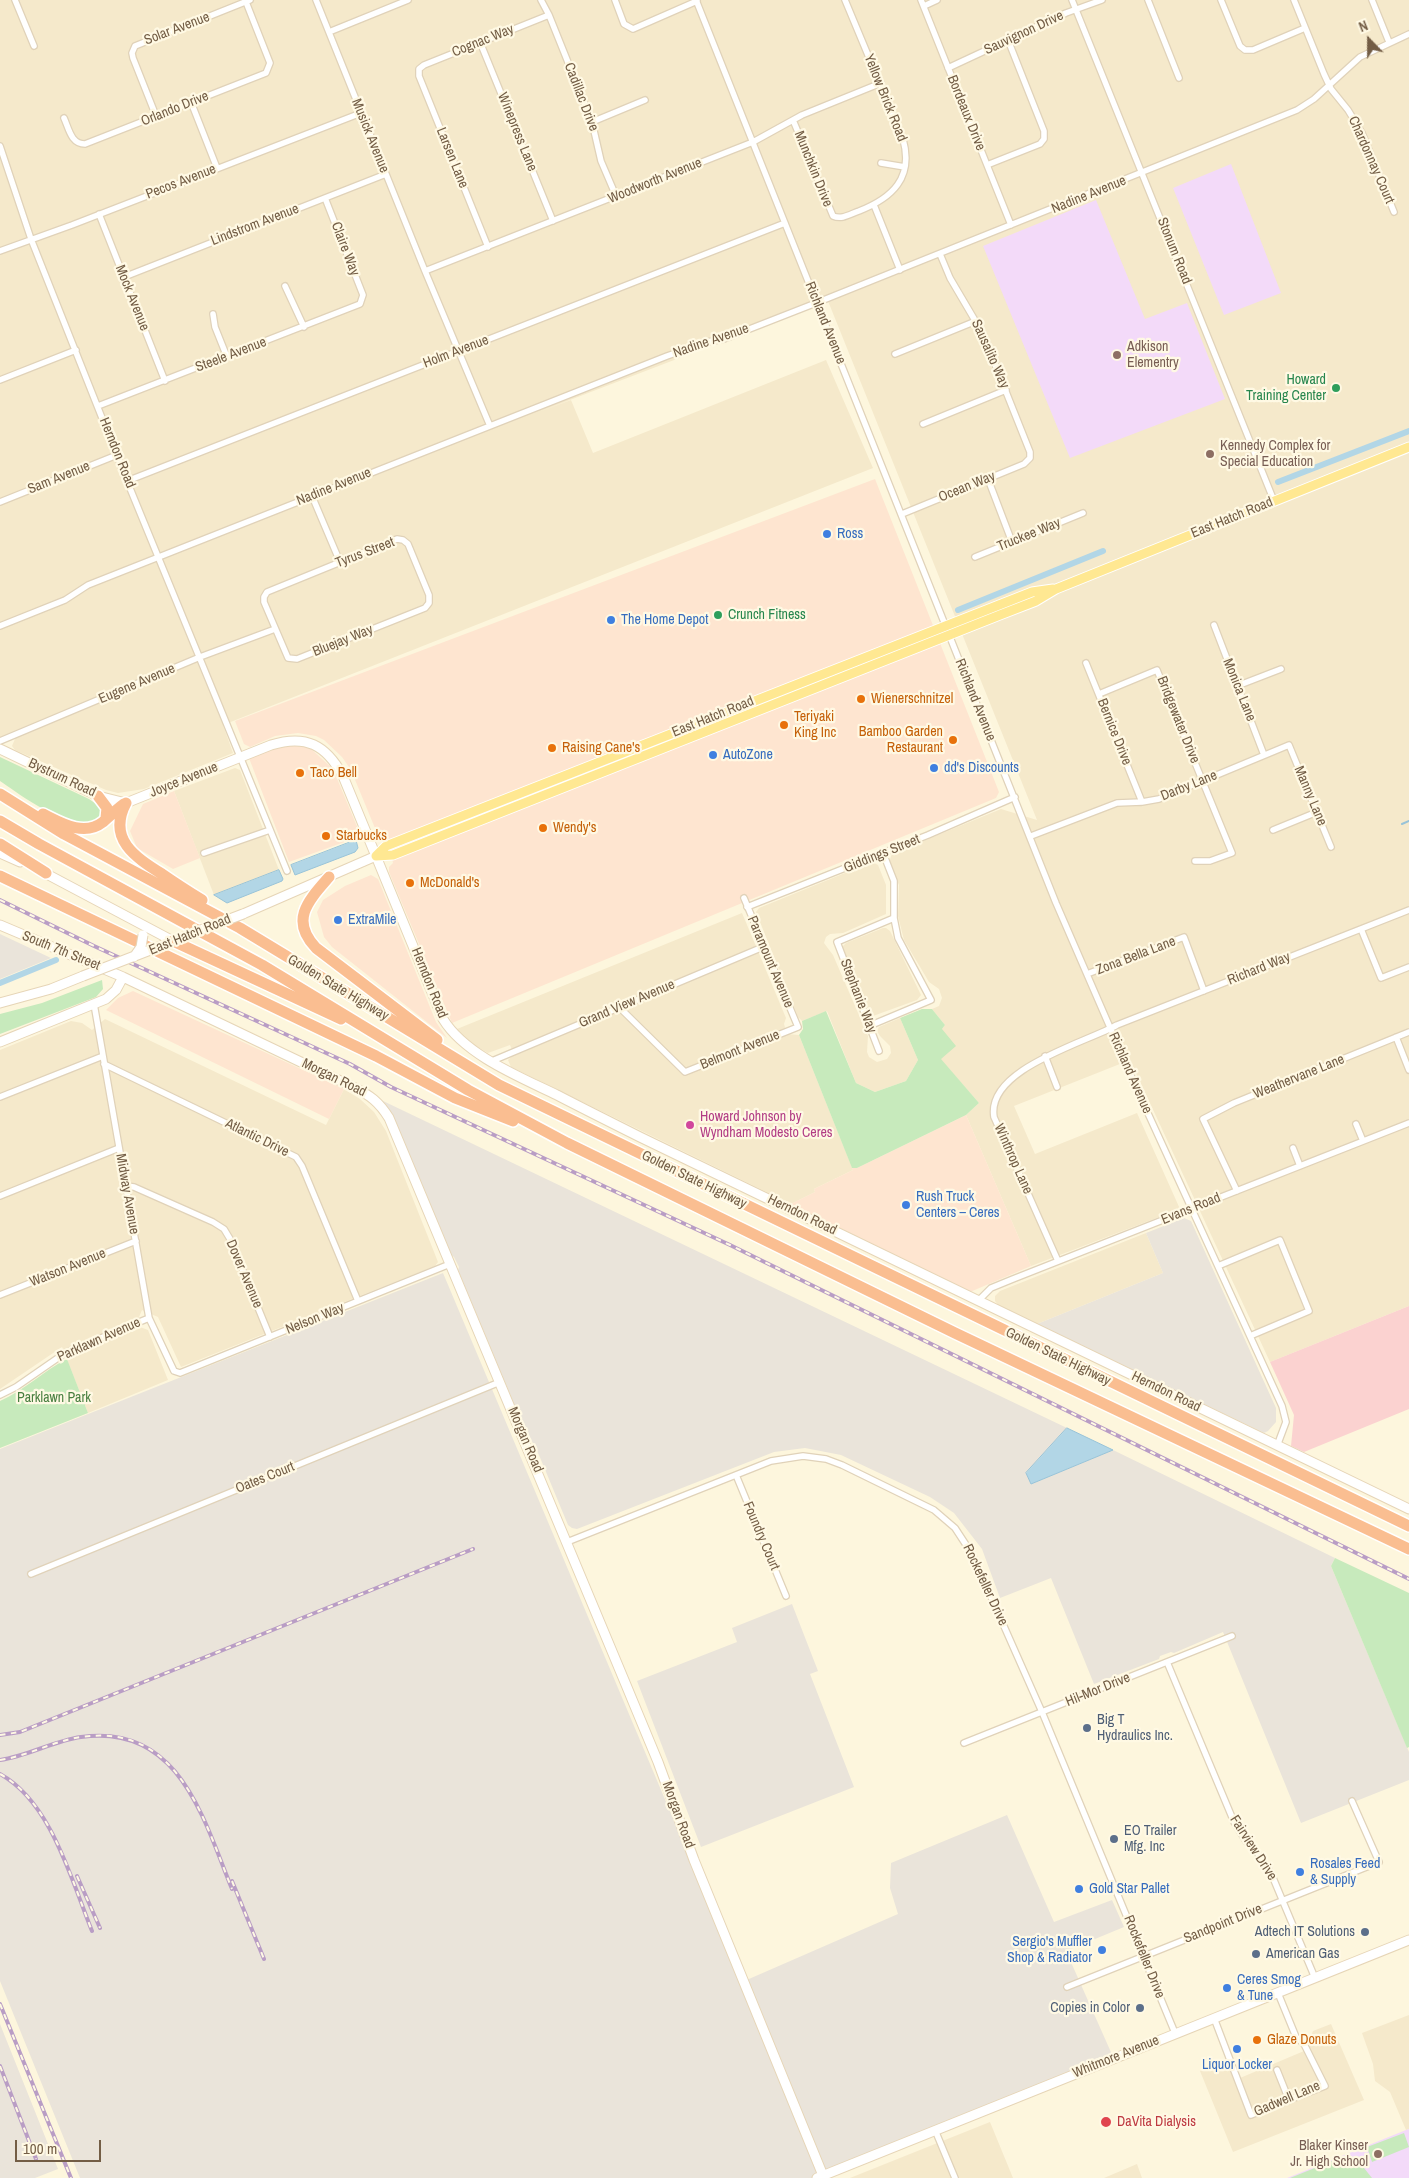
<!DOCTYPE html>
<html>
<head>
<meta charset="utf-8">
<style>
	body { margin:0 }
	#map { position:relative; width:1409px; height:2178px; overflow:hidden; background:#fdf6dd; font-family:"Archivo Narrow",sans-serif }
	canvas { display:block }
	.north { position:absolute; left:1344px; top:15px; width:50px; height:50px; -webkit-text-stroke:4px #fff9e4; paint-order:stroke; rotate:338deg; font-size:14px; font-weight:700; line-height:20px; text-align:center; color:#735d45 }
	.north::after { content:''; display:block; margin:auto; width:18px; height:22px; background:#735d45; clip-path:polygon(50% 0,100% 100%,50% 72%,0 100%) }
	.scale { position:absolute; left:15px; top:2140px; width:86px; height:22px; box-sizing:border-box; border:2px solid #735d45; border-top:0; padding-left:6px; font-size:15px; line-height:18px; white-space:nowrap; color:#735d45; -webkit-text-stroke:4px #fff9e4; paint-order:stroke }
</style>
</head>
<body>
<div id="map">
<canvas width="1409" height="2178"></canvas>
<div class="north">N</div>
<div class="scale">100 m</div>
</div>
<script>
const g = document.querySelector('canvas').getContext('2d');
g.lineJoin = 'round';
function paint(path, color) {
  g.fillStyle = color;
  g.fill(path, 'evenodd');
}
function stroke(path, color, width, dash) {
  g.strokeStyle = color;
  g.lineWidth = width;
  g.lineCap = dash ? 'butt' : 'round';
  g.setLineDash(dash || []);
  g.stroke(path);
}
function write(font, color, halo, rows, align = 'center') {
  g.font = font + ' "Archivo Narrow",sans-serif';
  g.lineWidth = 4.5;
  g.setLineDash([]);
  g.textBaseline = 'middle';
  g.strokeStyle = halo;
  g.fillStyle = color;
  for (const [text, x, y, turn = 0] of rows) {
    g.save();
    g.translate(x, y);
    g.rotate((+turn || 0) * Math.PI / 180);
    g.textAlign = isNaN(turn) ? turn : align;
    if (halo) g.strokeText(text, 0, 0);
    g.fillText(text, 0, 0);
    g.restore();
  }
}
const residential = new Path2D(`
	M0 0H1409V1306L1270 1362 1130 1060 1014 1106 1035 1154 1137 1113 1180 1209 1031 1266 966 1115 979 1103 940 1059 942 1029 945 1025 932 1009 939 1006 942 998 939 989 929 982 904 940 898 916 899 885 889 862 892 854 1001 809 1037 820 828 301 536 413 571 400 593 453 826 360 873 468 223 725 233 753 144 789 118 793 106 790 15 750 12 746 15 739 0 737Z
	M235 768 240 770 279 870 214 895 174 791Z
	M872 862 878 865 886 885V914L843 933 830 934 826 937 824 943 833 955 868 1036 867 1052 869 1057 877 1062 887 1059 891 1053 890 1046 880 1036 877 1031 879 1027 900 1018 918 1060 906 1081 875 1092 856 1083 827 1011 802 1021 798 1017 756 912 759 908Z
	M742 913 786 1018 784 1024 787 1034 799 1035 853 1170 814 1189 815 1192 791 1204 511 1067 508 1060 514 1054 510 1045 488 1053 469 1042 457 1033V1029Z
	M883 928H886L890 931 921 995 917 1000 873 1016 869 1013 842 947 846 943Z
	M105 1019 326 1125 344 1089 360 1099 374 1112 386 1131 438 1262 435 1266 181 1367 158 1317 142 1310 139 1317 140 1327 148 1330 168 1380 88 1413 62 1347 0 1389V1050L71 1021 82 1023 92 1030Z
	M1146 1233 1163 1273 1037 1324 999 1306 995 1301V1296L1000 1291Z
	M1409 2015V2129L1406 2130 1390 2092 1375 2081 1373 2064 1362 2033Z
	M1331 2024 1364 2100 1233 2152 1200 2071 1227 2060 1240 2078 1304 2051 1313 2031Z
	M990 2122 1013 2178H850Z
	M1137 2164 1142 2178H1104Z`);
const commercial = new Path2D(`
	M875 479 999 792 996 798 452 1023 389 872V867L393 863 387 838 377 833 351 770 342 757 324 740 316 736 298 733 275 736 250 747 244 744 235 721Z
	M283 745 309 747 333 769 361 836 289 862 249 758Z
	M174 791 200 858 173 869 137 848 130 831 143 804Z
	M371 875 378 879 436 1022 447 1038 332 947 324 937 317 912 323 900 345 886Z
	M133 991 344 1089 329 1119 106 1010 118 998Z
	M966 1115 1031 1266 970 1292 791 1204 815 1192 814 1189 853 1170 852 1168H857Z`);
const industrial = new Path2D(`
	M0 934 51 958 0 979Z
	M381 1100 1067 1428 1026 1473 1031 1484 1113 1450 1335 1558 1331 1566 1409 1752V1780L1301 1823 1223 1632 1174 1653 1171 1652 1160 1656 1159 1659 1094 1684 1051 1578 1000 1598 982 1549 954 1513 930 1497 841 1455 805 1448 774 1452 577 1529 572 1528 568 1525 539 1455 520 1418 458 1270 459 1267 454 1257 451 1255 394 1120Z
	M1184 1218 1191 1221 1276 1408V1422L1268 1431 1264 1433 1037 1324 1163 1273 1146 1233Z
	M443 1273 742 1982 898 1914 890 1888 891 1863 1007 1815 1054 1922 1112 1900 1124 1927 1066 1951 1114 2059 818 2178H80L0 1981V1449Z
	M792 1604 818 1671 810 1674 854 1787 701 1847 637 1681 737 1642 732 1628Z
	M0 2024 58 2169 35 2178H0Z`);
const education = new Path2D(`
	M1231 164 1281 293 1224 315 1173 188Z
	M1096 200 1145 319 1187 303 1225 399 1070 458 983 246Z
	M1409 2129V2178H1287L1406 2130Z`);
const medical = new Path2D(`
	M1409 1306V1409L1304 1452 1291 1446 1294 1415 1270 1362Z`);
const green = new Path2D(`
	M0 757 89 799 99 806 101 813C86 845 18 793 0 781Z
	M102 980 103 989 96 997 0 1034V1014L42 1003Z
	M922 1009H932L945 1025 942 1029 956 1046 941 1059 979 1103 966 1115 857 1168H852L799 1035 803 1029 802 1021 826 1011 856 1083 875 1092 906 1081 918 1060 900 1018Z
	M67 1359 88 1413 0 1448V1401C25 1390 43 1371 67 1359Z
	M1335 1558 1409 1593V1747L1407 1748 1331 1566Z
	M1404 2133 1409 2147 1372 2162 1367 2147Z
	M1348 2160 1364 2168 1372 2178H1290L1332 2161Z`);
const water = new Path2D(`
	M356 840 358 848 355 852 295 875 291 865Z
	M279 870 283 879 282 881 227 903 214 895Z
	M1067 1428 1113 1450 1031 1484 1026 1473Z`);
const stream = new Path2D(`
	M1402 824 1409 821`);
const canal = new Path2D(`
	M1278 482 1409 431
	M958 610 1103 551
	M0 983 56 960`);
const street = new Path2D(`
	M15 0 34 46
	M316 0 425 271 490 426
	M541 0 549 15 592 122 601 161 616 196
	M615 0 624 24 633 29 697 1
	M696 0 1056 903 1135 1085 1282 1406 1286 1422 1277 1446
	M921 0 1011 225
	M1072 0 1274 501
	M1148 0 1179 78
	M1221 0 1240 46 1245 50H1253L1305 28
	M1294 0 1324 74 1331 89 1348 110 1362 133 1394 212
	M1372 0 1389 42
	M924 6 937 0
	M329 32 408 0
	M480 42 553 221
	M948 68 1066 13 1102 0
	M191 102 217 168
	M156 116 133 58 132 53 135 46 250 0
	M64 118C69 129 71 144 85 144L266 73 270 63 246 2
	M793 120 833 216C842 220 850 214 859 211 892 198 914 178 903 139L845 0
	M592 122 645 100
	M0 146 31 239 127 481 287 871
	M881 163 905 167
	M987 165 1040 144 1044 139V131L1008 40
	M874 205 900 270
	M99 214 165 381
	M488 247 419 76V69L424 65 549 15
	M0 251 72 225 361 113
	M425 271 753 142 802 115 881 83
	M124 277 386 174
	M285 286 304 327
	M213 314 215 327 227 357
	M895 354 976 321
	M0 380 76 350
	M98 406 360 304 363 295 325 198
	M923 424 1006 390
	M988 479 1012 542
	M127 481 785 223
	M312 496 340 562
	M0 502 117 455
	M902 514 1024 464 1030 458V452L983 334 950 278 940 254
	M397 539 403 540 408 544 429 595V603L425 608 297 659 288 658 264 602V597L267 592Z
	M975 557 1083 513
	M1214 625 1264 755
	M0 626 65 600 88 585 667 356 707 342 724 339 816 303 1297 110 1314 99 1360 57 1409 34
	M1086 663 1142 802
	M1237 686 1281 669
	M1099 694 1157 670 1232 853 1210 861H1195
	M0 741 200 657 275 629
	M1273 830 1317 812
	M1031 836 1117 803 1142 802 1159 799 1289 745 1331 847
	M204 853 270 830
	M747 907 928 835 1015 797
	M1361 929 1381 978 1409 967
	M1087 974 1184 937 1204 991
	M94 1004 149 1318 174 1371 180 1373 450 1264
	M619 1007 685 1072 798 1027 744 898
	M869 1026 931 1000 898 938 894 918V881L883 853
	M1396 1037 1409 1070
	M879 1051 837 942 894 918
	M1045 1056 1057 1087
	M492 1061 763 947
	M104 1064 296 1157 302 1166 358 1301
	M0 1097 103 1056
	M1356 1124 1363 1141
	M1293 1148 1300 1166
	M126 1186 134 1187 213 1222 224 1229 230 1239 270 1337
	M1237 1191 1203 1119 1234 1103 1409 1032
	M0 1196 119 1148
	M1058 1261 994 1117C986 1069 1085 1043 1117 1025L1409 910
	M1218 1266 1280 1240 1309 1311 1250 1336
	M0 1295 136 1241
	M978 1301 991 1288 1013 1279 1409 1123
	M0 1395 16 1387 65 1353 149 1318
	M736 1475 786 1596
	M567 1542 771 1461 803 1456 826 1459 842 1465 934 1510 955 1528 972 1554 1042 1712 1175 2033
	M31 1574 500 1382
	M1167 1662 1234 1822 1246 1841 1260 1856 1271 1873 1315 1978
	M964 1743 1232 1636
	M1067 1987 1379 1862 1352 1801
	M1214 2018 1251 2115 1325 2086 1304 2044 1296 2037 1278 1993
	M1277 2070 1289 2100
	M935 2130 955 2178`);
const secondary = new Path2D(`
	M0 749 98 796 126 803 271 745C306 734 326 745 343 776L443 1019C465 1055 520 1077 557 1095 584 1109 612 1123 640 1137L1409 1509
	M0 853 20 862
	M41 871 173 941
	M243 914 376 856
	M0 925 123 977 353 1087C370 1095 379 1102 389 1118L624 1680 658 1762 694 1860 824 2178
	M158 947 188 935
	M0 1003 51 989 83 976
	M0 1042 106 999 116 990 123 977
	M817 2178 1409 1940`);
const primary = new Path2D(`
	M376 856 393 855 1000 615 1036 601 1056 589 1409 447
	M376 856 386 846 1032 592 1053 589`);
const highway = new Path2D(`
	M0 794 64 834 240 928 499 1085 1409 1526
	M98 796 107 808 106 818
	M126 803C107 839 135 857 162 874 175 883 189 892 202 900
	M43 814C61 823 84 837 103 822 110 816 116 810 124 804
	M0 821 39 844 262 965 468 1090 567 1143 955 1333 1409 1549
	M0 844 46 873
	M0 876 376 1056 455 1098 513 1121
	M329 877C309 900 289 920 316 948L437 1040
	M173 941 341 1019`);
const rail = new Path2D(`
	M0 900 94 946 350 1064 391 1087 730 1245 1409 1579
	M0 1735 20 1732 473 1549
	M0 1760C28 1756 53 1741 81 1737 179 1723 203 1818 232 1889
	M0 1774C51 1802 71 1879 92 1931
	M77 1876 100 1928
	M232 1881 264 1959
	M0 2004 71 2178
	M0 2066 36 2159`);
const secondaryBridge = new Path2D(`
	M188 935 243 914
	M134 957 141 947 143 935
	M83 976 158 947`);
const markers = [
	[1117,355,5,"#8d6e63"],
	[1336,388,5,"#2e9e5b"],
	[1210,454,5,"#8d6e63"],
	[827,534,5,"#3f7fe0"],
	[718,615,5,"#2e9e5b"],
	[611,620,5,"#3f7fe0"],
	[861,699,5,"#e8710a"],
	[784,725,5,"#e8710a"],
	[953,740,5,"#e8710a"],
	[552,748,5,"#e8710a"],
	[713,755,5,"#3f7fe0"],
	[934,768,5,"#3f7fe0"],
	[300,773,5,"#e8710a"],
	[543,828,5,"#e8710a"],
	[326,836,5,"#e8710a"],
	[410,883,5,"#e8710a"],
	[338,920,5,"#3f7fe0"],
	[690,1125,5,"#d1479c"],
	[906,1205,5,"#3f7fe0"],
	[1087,1728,5,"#5c6f8a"],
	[1114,1839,5,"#5c6f8a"],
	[1300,1872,5,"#3f7fe0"],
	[1079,1889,5,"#3f7fe0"],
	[1365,1932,5,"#5c6f8a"],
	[1102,1950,5,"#3f7fe0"],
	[1256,1954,5,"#5c6f8a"],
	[1227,1988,5,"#3f7fe0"],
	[1140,2008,5,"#5c6f8a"],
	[1257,2040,5,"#e8710a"],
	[1237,2049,5,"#3f7fe0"],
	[1106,2122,6,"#e0444e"],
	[1378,2154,5,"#8d6e63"]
];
const streetNames = [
	["Solar Avenue",177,29,-21],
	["Sauvignon Drive",1024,33,-25],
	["Cognac Way",483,41,-22],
	["Cadillac Drive",581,97,69],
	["Yellow Brick Road",885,98,68],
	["Orlando Drive",175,109,-22],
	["Bordeaux Drive",966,113,68],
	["Winepress Lane",517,132,68],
	["Musick Avenue",370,136,68],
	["Larsen Lane",452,158,68],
	["Chardonnay Court",1371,160,66],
	["Munchkin Drive",813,169,68],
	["Woodworth Avenue",655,181,-22],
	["Pecos Avenue",181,182,-21],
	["Nadine Avenue",1089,195,-22],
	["Lindstrom Avenue",255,225,-21],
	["Claire Way",345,249,69],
	["Stonum Road",1174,251,68],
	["Mock Avenue",132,298,68],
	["Richland Avenue",825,323,68],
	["Nadine Avenue",711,341,-19],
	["Holm Avenue",456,352,-21],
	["Sausalito Way",990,354,66],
	["Steele Avenue",231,355,-21],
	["Herndon Road",117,453,68],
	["Sam Avenue",59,478,-22],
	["Nadine Avenue",334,487,-22],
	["Ocean Way",967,487,-22],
	["East Hatch Road",1232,518,-22],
	["Truckee Way",1029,535,-22],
	["Tyrus Street",365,553,-21],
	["Bluejay Way",343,641,-22],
	["Eugene Avenue",137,684,-23],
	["Monica Lane",1239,690,68],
	["Richland Avenue",975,700,68],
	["East Hatch Road",713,717,-22],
	["Bridgewater Drive",1178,720,68],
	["Bernice Drive",1114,732,68],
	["Bystrum Road",62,778,25],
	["Joyce Avenue",184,780,-22],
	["Darby Lane",1189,786,-22],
	["Manny Lane",1310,796,67],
	["Giddings Street",882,854,-22],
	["East Hatch Road",190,935,-22],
	["South 7th Street",61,951,22],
	["Zona Bella Lane",1136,956,-21],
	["Paramount Avenue",770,962,67],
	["Richard Way",1259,969,-22],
	["Herndon Road",429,983,68],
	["Golden State Highway",338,988,31],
	["Stephanie Way",858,996,69],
	["Grand View Avenue",627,1004,-23],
	["Belmont Avenue",740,1050,-22],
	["Richland Avenue",1130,1073,66],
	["Weathervane Lane",1299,1077,-22],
	["Morgan Road",334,1078,26],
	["Atlantic Drive",257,1138,26],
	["Winthrop Lane",1013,1159,66],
	["Golden State Highway",694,1180,26],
	["Midway Avenue",127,1194,80],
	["Evans Road",1191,1209,-22],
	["Herndon Road",802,1215,26],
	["Watson Avenue",68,1268,-22],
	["Dover Avenue",244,1274,67],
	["Nelson Way",315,1319,-22],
	["Parklawn Avenue",99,1340,-24],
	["Golden State Highway",1058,1357,26],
	["Herndon Road",1166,1392,26],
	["Morgan Road",525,1440,67],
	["Oates Court",265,1478,-22],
	["Foundry Court",761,1536,67],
	["Rockefeller Drive",985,1585,65],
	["Hil-Mor Drive",1098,1690,-22],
	["Morgan Road",678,1815,70],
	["Fairview Drive",1253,1848,57],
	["Sandpoint Drive",1223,1924,-22],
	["Rockefeller Drive",1144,1957,68],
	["Whitmore Avenue",1116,2057,-22],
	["Gadwell Lane",1287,2099,-23]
];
const educationNames = [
	["Adkison",1127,347],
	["Elementry",1127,363],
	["Kennedy Complex for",1220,446],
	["Special Education",1220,462],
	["Blaker Kinser",1368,2146,"right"],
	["Jr. High School",1368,2162,"right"]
];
const leisureNames = [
	["Howard",1326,380],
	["Training Center",1326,396],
	["Crunch Fitness",728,615,"left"]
];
const shopNames = [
	["Ross",837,534],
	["The Home Depot",621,620],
	["AutoZone",723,755],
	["dd's Discounts",944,768],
	["ExtraMile",348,920],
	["Rush Truck",916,1197],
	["Centers – Ceres",916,1213],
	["Rosales Feed",1310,1864],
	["& Supply",1310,1880],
	["Gold Star Pallet",1089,1889],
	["Sergio's Muffler",1092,1942,"right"],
	["Shop & Radiator",1092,1958,"right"],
	["Ceres Smog",1237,1980],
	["& Tune",1237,1996],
	["Liquor Locker",1237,2065,"center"]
];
const foodNames = [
	["Wienerschnitzel",871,699],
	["Teriyaki",794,717],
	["King Inc",794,733],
	["Bamboo Garden",943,732,"right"],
	["Restaurant",943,748,"right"],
	["Raising Cane's",562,748],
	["Taco Bell",310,773],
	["Wendy's",553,828],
	["Starbucks",336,836],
	["McDonald's",420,883],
	["Glaze Donuts",1267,2040]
];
const hotelNames = [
	["Howard Johnson by",700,1117],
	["Wyndham Modesto Ceres",700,1133]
];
const parkNames = [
	["Parklawn Park",54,1398]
];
const serviceNames = [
	["Big T",1097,1720],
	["Hydraulics Inc.",1097,1736],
	["EO Trailer",1124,1831],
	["Mfg. Inc",1124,1847],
	["Adtech IT Solutions",1355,1932,"right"],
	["American Gas",1266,1954],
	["Copies in Color",1130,2008,"right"]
];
const healthNames = [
	["DaVita Dialysis",1117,2122]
];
paint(residential, '#f5e9cb');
paint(commercial, '#fee5d0');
paint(industrial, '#eae4da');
paint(education, '#f3daf9');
paint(medical, '#fbd2d0');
paint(green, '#c7eabc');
paint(water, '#b2d6e6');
stroke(water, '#98c3d8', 1);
stroke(stream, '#98c3d8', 2);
stroke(canal, '#b2d6e6', 6);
stroke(street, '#e0d2b9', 8);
stroke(secondary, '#e6d5b7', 11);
stroke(primary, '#fff', 11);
stroke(highway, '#fff', 14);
stroke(street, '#fff', 5.5);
stroke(secondary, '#fff', 9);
stroke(primary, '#ffe892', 9);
stroke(highway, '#fabe91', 11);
stroke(rail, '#b99dc5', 4);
stroke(rail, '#fff9e4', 2, [5.5]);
stroke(secondaryBridge, '#e6d5b7', 11, []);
stroke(secondaryBridge, '#fff', 9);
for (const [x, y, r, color] of markers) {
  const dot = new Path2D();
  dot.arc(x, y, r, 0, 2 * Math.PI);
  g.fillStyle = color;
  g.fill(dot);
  stroke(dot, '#fff9e4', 2);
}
write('14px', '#735d45', '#fff9e4', streetNames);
write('14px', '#785e54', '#fff9e4', educationNames, 'left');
write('14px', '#27864d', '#fff9e4', leisureNames, 'right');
write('14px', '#366cbe', '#fff9e4', shopNames, 'left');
write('14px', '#c56008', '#fff9e4', foodNames, 'left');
write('14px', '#b23c85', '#fff9e4', hotelNames, 'left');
write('14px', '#487f40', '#fff9e4', parkNames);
write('14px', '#4e5e75', '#fff9e4', serviceNames, 'left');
write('14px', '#be3a42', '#fff9e4', healthNames, 'left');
</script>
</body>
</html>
